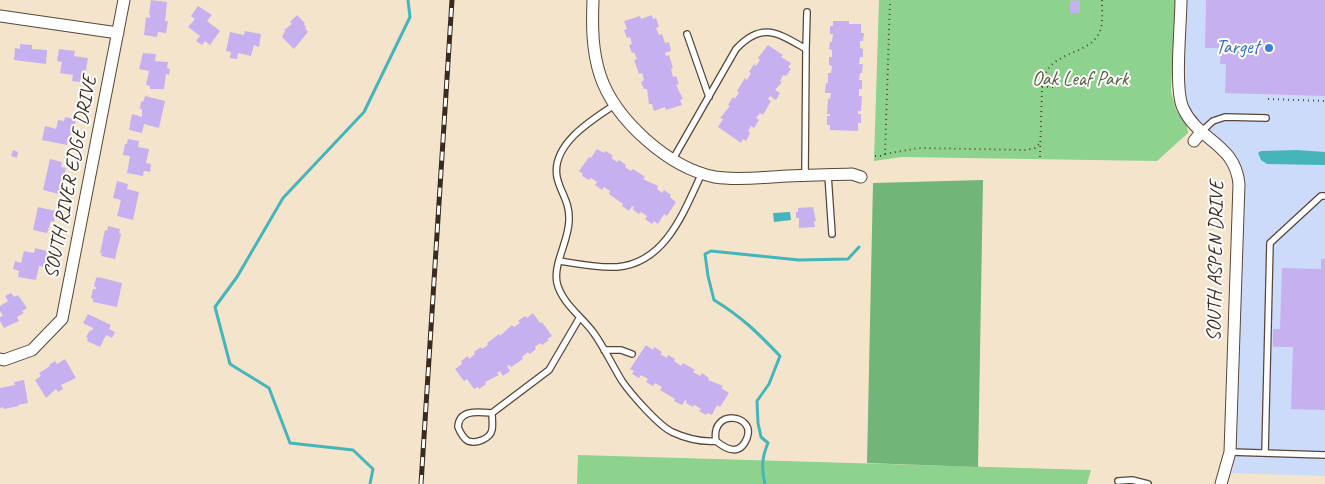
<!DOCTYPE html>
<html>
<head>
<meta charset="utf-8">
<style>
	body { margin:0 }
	canvas { display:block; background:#f3e4cb }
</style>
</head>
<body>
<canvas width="1325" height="484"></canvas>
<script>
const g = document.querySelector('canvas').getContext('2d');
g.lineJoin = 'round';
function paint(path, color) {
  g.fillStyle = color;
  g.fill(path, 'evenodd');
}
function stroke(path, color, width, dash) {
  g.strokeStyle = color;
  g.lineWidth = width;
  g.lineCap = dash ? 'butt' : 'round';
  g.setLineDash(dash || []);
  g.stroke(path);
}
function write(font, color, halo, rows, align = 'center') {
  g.font = font + ' Caveat,sans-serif';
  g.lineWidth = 4;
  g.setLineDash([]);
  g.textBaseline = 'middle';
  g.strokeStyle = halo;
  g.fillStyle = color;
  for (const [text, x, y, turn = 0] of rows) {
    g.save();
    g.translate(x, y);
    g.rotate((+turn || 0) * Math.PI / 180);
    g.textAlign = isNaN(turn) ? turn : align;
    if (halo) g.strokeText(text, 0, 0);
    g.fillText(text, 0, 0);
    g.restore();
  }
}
const built = new Path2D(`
	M1187 0H1325V476L1232 473 1244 196 1241 168 1237 160 1224 143 1196 117 1188 106 1184 92Z`);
const green = new Path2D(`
	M879 0H1175L1171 91 1176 110 1187 125 1188 133 1157 161 902 157 874 161Z
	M578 455 1091 470 1087 484H577Z`);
const forest = new Path2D(`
	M983 180 978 467 867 463 873 183Z`);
const water = new Path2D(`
	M1297 150 1325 152V165L1267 164 1261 160 1258 153 1261 151Z
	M790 212 791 220 774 222 773 213Z`);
const stream = new Path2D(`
	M370 484 373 469 353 450 290 443 269 388 230 364 215 307 237 277 283 198 364 112 410 17 408 0
	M765 484C761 468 762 457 768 443L761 437 758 423 757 401 769 384 780 356C758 333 742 317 714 300L708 276 705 254 711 251 799 260 848 259 859 247`);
const building = new Path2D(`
	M151 0 167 2 165 21H168L166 33 158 32 157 37 144 35 146 17 150 18V14H149Z
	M1080 0V13H1070V1Z
	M1206 0H1325V96L1225 93 1226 64H1220L1221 48H1205Z
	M198 6 212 15 207 21 220 31 210 45 205 41 202 45 196 41 200 36 188 27 195 19 191 16Z
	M297 15 305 23 304 24 306 27 305 28 308 32 294 49 282 37 285 31 284 30 292 24 290 22Z
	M652 15 653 19 656 18 659 27 656 28 659 35 662 34 665 43 669 42 671 51 665 53 666 56 669 55 673 68 671 69 673 77 676 76 679 84 676 85 683 99 680 100 682 105 666 110 665 107 654 111 652 104H649L647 89H644L641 82 644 80 642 73 639 74 634 60 637 59 634 52 632 53 629 45 632 44 630 37 627 38 624 30 627 29 624 21 640 16 641 19Z
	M833 21H849V24H861V33H864L863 41H860V48L863 49V57H860L859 64H863L862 73H860L859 80H862V89H859V96H862L861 111H858V114H861V123H858V131L830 130V125H827V116H830V114H827L828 99H830L831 93H825L826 83H828V73H831L832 66 829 65V57H832V50L829 49 830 41 832 42 833 34H830V26H833Z
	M245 31 261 34 259 47 254 45 251 56 238 53 237 59 230 58 231 52 226 51 230 32 244 35Z
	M20 44 32 45V49L47 50 46 64 14 60 15 48 20 49Z
	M768 45 783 55 781 57 791 63 788 67 791 69 786 76 783 75 780 81 782 82 775 90 780 93 776 100 770 96 768 99 771 101 763 115 760 113 756 118 759 120 754 128 751 126 748 131 750 133 746 141 743 139 741 143 718 127 723 119 720 118 730 106 728 105 733 97 735 99 739 92 737 91 745 78 747 80 751 73 749 72 754 64 756 66 760 60 758 58Z
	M59 49 75 51 74 56 88 58 85 76H81L80 82 72 81 73 75 60 73 62 62 57 61Z
	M143 53 156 54 155 61 168 62 167 68 170 69 169 75 166 74 164 89H150V86L146 85 149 71 139 69Z
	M145 96 165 101 159 128 144 124 142 133 129 130 132 114 142 117V109H140L141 101 143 102Z
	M65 117 76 119 73 135 71 134 70 137H68L67 145 42 140 45 126 56 129 58 120 64 121Z
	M128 139 139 141 138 147 149 149 146 163 151 164 150 172 144 171 143 176 127 173 130 156 123 155 125 144H127Z
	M597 149 604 153 606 151 613 156 611 158 617 162 619 160 626 165 625 167 631 171 633 169 645 177 643 179 658 186 657 189 662 193 664 190 671 195 670 197 676 202 667 216 664 214 658 224 654 221 652 224 645 219 647 216 641 212 639 214 633 210 634 207 632 206 629 211 622 206 623 204 609 194 610 191 604 187 602 190 595 185 597 182 591 178 589 180 582 176 583 174 579 171 589 157 591 158Z
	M13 150 18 152 17 158 11 156Z
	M50 159 62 162 61 167 66 168 59 194 43 190Z
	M117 181 128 184 127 189 139 192 133 220 117 216 121 200 113 198Z
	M38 207 56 211 54 222 51 221 47 233 33 230Z
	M813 207 816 221H814L815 227 799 228V218H796V212H798V208Z
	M108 226 120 229 119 233 121 234 115 259 101 256 102 253H100L105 230 107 231Z
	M35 248 47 251 44 267 39 266 36 280 18 277 19 271 13 269 15 261 21 263 24 251 34 253Z
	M1321 259H1325V410L1291 409 1293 347H1273V329H1280L1282 268 1321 269Z
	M98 277 122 283 117 307 93 302V299L91 298 93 289H96V287H94L96 278Z
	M11 293 14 297 18 295 27 308 22 311 24 313 17 317 19 321 4 328 0 321V317L3 316 0 311V306L8 301 5 296Z
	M533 313 540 323 542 322 552 336 547 339 549 340 542 345 540 343 535 347 536 349 530 354 528 352 522 357 523 359 511 367 509 365 507 366 510 371 503 376 500 371 497 373 499 375 485 382 486 384 479 389 478 387 474 389 467 379 464 381 455 369 462 364 461 361 468 356 469 359 475 354 474 352 481 347 482 349 488 345 487 343 499 334 500 336 512 325 514 327 520 323 518 321 525 316 527 318Z
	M88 314 111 325 109 329 115 332 112 338 106 335 100 347 87 341 88 338 86 337 90 330 92 331 93 328 83 323Z
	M646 345 653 350 654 347 662 352 660 354 667 358 668 355 675 359 674 361 681 366 683 363 695 370 693 372 700 376 702 373 709 378 708 380 723 386 721 388 729 393 720 407 717 405 712 415 708 413 706 415 699 411 701 409 694 405 693 407 686 403 687 401 685 400 682 405 674 401 675 399 660 390 662 387 655 383 653 386 646 382 648 379 641 375 639 378 632 374 634 371 630 369Z
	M65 359 76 378 61 385 63 389 58 392 56 389 46 398 35 380 41 376 39 373 50 366 49 365 55 361 57 364Z
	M24 380 28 403 18 405 19 406 4 409 3 407 0 408V388L15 385 14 382Z`);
const path = new Path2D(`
	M1042 87H1053
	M1268 99 1325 101
	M885 154 919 148 1026 150 1035 148 1040 143
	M875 156H883L885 154 890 0
	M1040 157 1042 87C1045 47 1092 59 1101 28 1103 19 1102 9 1102 0`);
const lane = new Path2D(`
	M687 34 709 97
	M806 49 807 12
	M616 104C593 119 551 144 557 177 560 192 570 202 569 220 569 241 553 263 557 283 562 303 581 316 593 332 604 347 612 365 622 381 631 394 658 425 672 432 685 438 702 442 716 441 727 450 740 456 747 438 756 414 710 408 716 441
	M1202 131 1213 121 1225 117 1266 118
	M673 159 736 49C762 21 778 33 806 49L805 175
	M828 175 832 234
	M560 261C578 264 598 268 617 267 666 263 684 211 702 173
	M604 350H621L632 354
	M492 413C478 412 459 409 458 427 460 432 463 438 468 441 476 444 490 439 492 430 493 425 492 418 492 413L549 370 580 317
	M1230 452 1325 455
	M1265 453 1270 243 1321 196H1325
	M1118 481 1132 480 1148 484`);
const street = new Path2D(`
	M593 0C592 26 592 50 600 75 615 120 669 168 715 177 734 180 754 178 772 177 799 175 825 175 852 174L861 177
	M1181 0C1181 24 1174 89 1183 108 1198 141 1235 143 1239 184L1230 452 1221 484
	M0 16 118 33
	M1194 141 1202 131
	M0 359 4 360 32 350 62 319 124 0`);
const rail = new Path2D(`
	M421 484 452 0`);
const markers = [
	[1269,48,5,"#3f7fe0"]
];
const shopNames = [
	["Target",1259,48]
];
const parkNames = [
	["Oak Leaf Park",1080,80]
];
const streetNames = [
	["SOUTH RIVER EDGE DRIVE",71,177,-79],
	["SOUTH ASPEN DRIVE",1216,261,-89]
];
paint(built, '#cddbfa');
paint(green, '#8dd38d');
paint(forest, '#72b578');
paint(water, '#45b5bb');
stroke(stream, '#45b5bb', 3);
paint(building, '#c7b0f0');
stroke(lane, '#574638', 8);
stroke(street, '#574638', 13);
stroke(path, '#574638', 2, [1, 4]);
stroke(lane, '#fff', 5.5);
stroke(street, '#fff', 11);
stroke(rail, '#3b2a1e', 5);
stroke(rail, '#fff', 3, [9]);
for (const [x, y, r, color] of markers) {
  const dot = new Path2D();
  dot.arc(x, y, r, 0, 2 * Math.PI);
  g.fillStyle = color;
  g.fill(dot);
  stroke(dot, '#fff', 2);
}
write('20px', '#366cbe', '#fff', shopNames, 'right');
write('20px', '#545d3f', '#fff', parkNames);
write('20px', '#3b2a1e', '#fff', streetNames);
</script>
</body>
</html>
